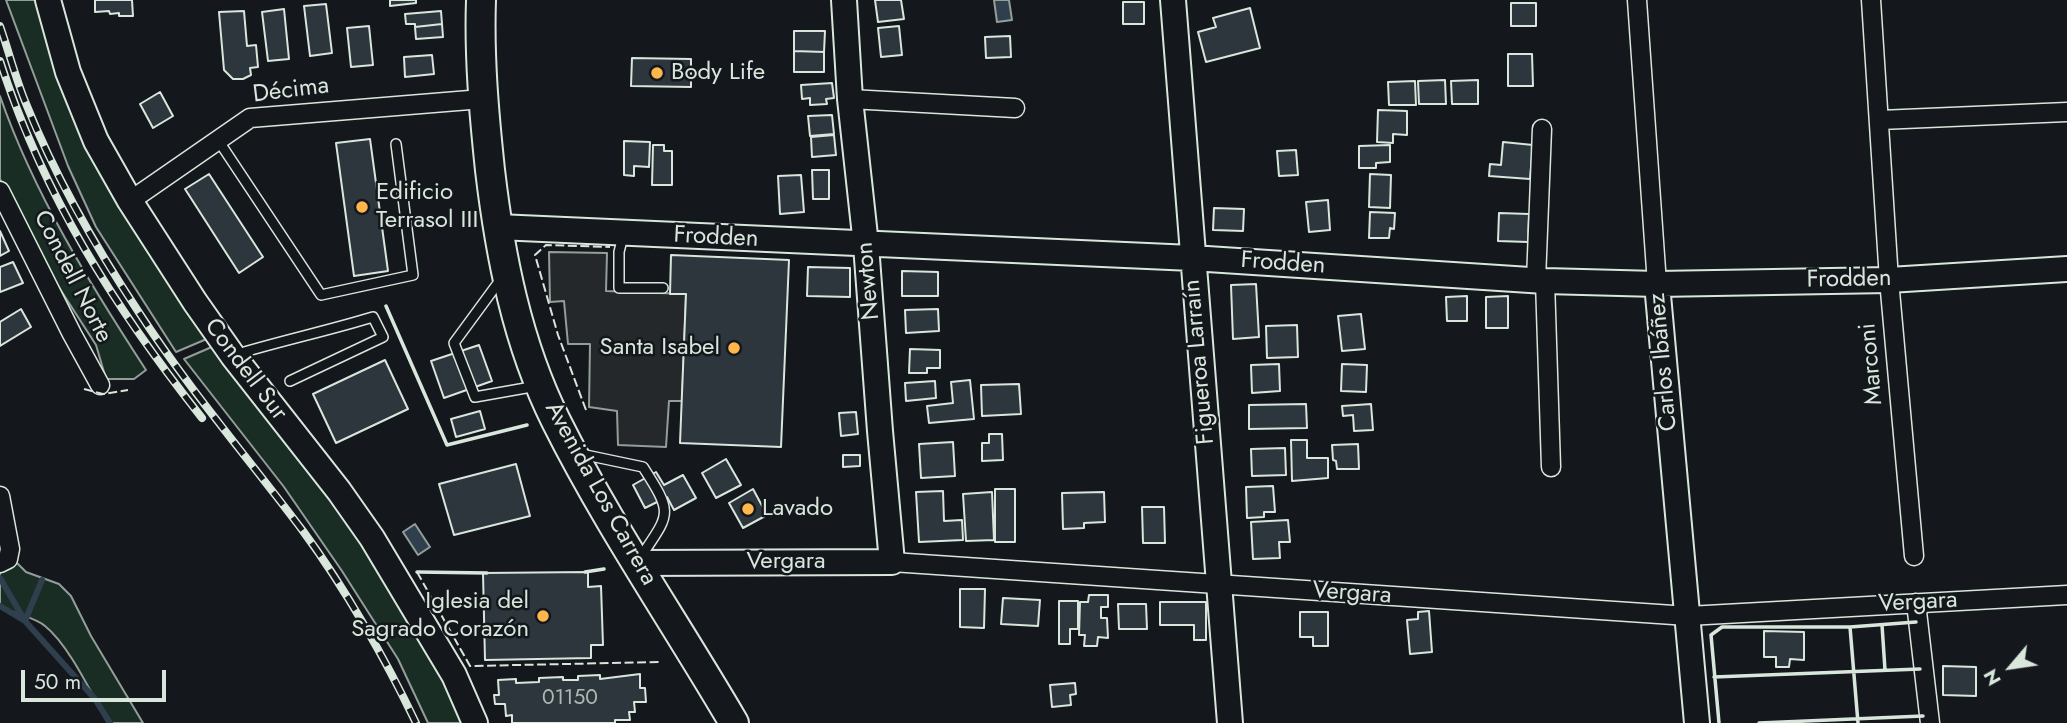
<!DOCTYPE html>
<html>
<head>
<meta charset="utf-8">
<style>
	body { margin:0 }
	#map { position:relative; width:2067px; height:723px; overflow:hidden; background:#14181c; font-family:Jost,sans-serif }
	canvas { display:block }
	.north { position:absolute; left:1976px; top:632px; width:70px; height:70px; -webkit-text-stroke:5px #14181c; paint-order:stroke; rotate:241deg; font-size:19px; font-weight:700; line-height:28px; text-align:center; color:#d8e6dc }
	.north::after { content:''; display:block; margin:auto; width:24px; height:32px; background:#d8e6dc; clip-path:polygon(50% 0,100% 100%,50% 72%,0 100%) }
	.scale { position:absolute; left:21px; top:670px; width:145px; height:32px; box-sizing:border-box; border:4px solid #d8e6dc; border-top:0; padding-left:9px; font-size:21px; line-height:24px; white-space:nowrap; color:#d8e6dc; -webkit-text-stroke:5px #14181c; paint-order:stroke }
</style>
</head>
<body>
<div id="map">
<canvas width="2067" height="723"></canvas>
<div class="north">N</div>
<div class="scale">50 m</div>
</div>
<script>
const g = document.querySelector('canvas').getContext('2d');
g.lineJoin = 'round';
function paint(path, color) {
  g.fillStyle = color;
  g.fill(path, 'evenodd');
}
function stroke(path, color, width, dash) {
  g.strokeStyle = color;
  g.lineWidth = width;
  g.lineCap = dash ? 'butt' : 'round';
  g.setLineDash(dash || []);
  g.stroke(path);
}
function write(font, color, halo, rows, align = 'center') {
  g.font = font + ' Jost,sans-serif';
  g.lineWidth = 5;
  g.setLineDash([]);
  g.textBaseline = 'middle';
  g.strokeStyle = halo;
  g.fillStyle = color;
  for (const [text, x, y, turn = 0] of rows) {
    g.save();
    g.translate(x, y);
    g.rotate((+turn || 0) * Math.PI / 180);
    g.textAlign = isNaN(turn) ? turn : align;
    if (halo) g.strokeText(text, 0, 0);
    g.fillText(text, 0, 0);
    g.restore();
  }
}
const green = new Path2D(`
	M6 0H40L49 43 209 338 176 352 96 227 68 166Z
	M0 96C34 194 90 284 146 370L134 379H106L96 345 51 275 0 179Z
	M214 346 378 561 466 723H428L398 659 342 571 284 487 184 359Z
	M0 541 4 550 26 572 59 584 71 596 91 636 143 723H108C92 695 69 645 45 626 35 617 13 614 0 606Z`);
const parking = new Path2D(`
	M549 252 607 253 606 291 686 294 682 401H669L666 447 618 445 617 411 589 407 590 344H568L564 301 550 302Z`);
const water = new Path2D(`
	M994 0H1009L1012 20 997 22Z
	M415 524 430 547 418 555 403 532Z`);
const stream = new Path2D(`
	M0 578 25 621 95 699 110 723
	M0 606 25 621 42 580`);
const building = new Path2D(`
	M95 0H132L133 16H119V13L110 14 109 11 95 12Z
	M390 0H416V3L390 6Z
	M875 0H901L904 19 878 22Z
	M1123 2H1144V24H1123Z
	M1511 3H1536V26H1511Z
	M326 4 332 53 310 56 304 6Z
	M1250 8 1260 48 1206 62 1198 32 1216 27 1213 18Z
	M284 9 289 59 268 61 262 12Z
	M244 11 247 46 256 45 258 67 250 68 251 75 243 79H233L224 70 219 12Z
	M441 11 442 24 415 27V24H406L405 14Z
	M442 24 443 37 416 39 415 27Z
	M369 26 373 65 351 67 347 28Z
	M899 26 902 55 881 57 878 28Z
	M794 31H825L824 52 794 51Z
	M1010 36 1011 57 986 58 985 37Z
	M794 51 824 52V72H794Z
	M1508 54H1532L1533 86H1508Z
	M432 55 434 74 405 77 404 57Z
	M632 58 691 59V87L631 86Z
	M1445 80 1446 104H1419L1418 81Z
	M1478 80V104H1452L1451 81Z
	M1415 81 1416 105H1389L1388 82Z
	M832 83 834 98 826 99 827 104 810 105V98L802 99 801 85Z
	M160 92 173 116 153 128 140 104Z
	M1378 110 1407 111V135L1393 134V143L1377 142Z
	M832 115 834 134 810 136 808 116Z
	M834 135 836 155 812 157 811 137Z
	M370 139 388 271 354 276 336 143Z
	M624 141 650 142 649 167 634 166V176L624 175Z
	M1503 142 1533 145 1530 179 1489 176 1490 164 1501 165Z
	M653 145H664V151H672V185H652Z
	M1390 145V162L1376 163V168H1359V146Z
	M1296 150 1298 175 1279 176 1277 151Z
	M812 170H829V199H813Z
	M209 174 263 257 239 273 185 189Z
	M1370 174 1391 175 1390 208 1369 207Z
	M801 175 804 212 780 214 778 176Z
	M1328 200 1330 230 1309 232 1306 202Z
	M1214 208 1244 209 1243 231 1213 230Z
	M1370 212 1395 213 1394 229 1390 228 1389 238H1369Z
	M1499 213 1529 214 1528 242 1498 241Z
	M0 231 9 251 0 256Z
	M671 255 789 260 781 447 680 443 686 294H670Z
	M13 262 23 283 0 292V267Z
	M808 267 850 268V297L807 296Z
	M902 271 938 272V296H902Z
	M1256 284 1259 337 1233 339 1231 285Z
	M1467 296V321H1447L1446 297Z
	M1508 296V328H1486V297Z
	M21 309 31 327 0 346V322Z
	M938 309 939 331 906 333 905 310Z
	M1361 314 1365 349 1342 351 1338 316Z
	M1297 325 1298 357 1267 358 1266 326Z
	M479 345 492 381 444 398 431 361Z
	M910 349 940 350V368H927V373H909Z
	M385 360 408 409 336 443 313 394Z
	M1279 364 1280 391 1252 393 1251 365Z
	M1342 364 1367 365 1366 392 1341 391Z
	M970 380 974 419 929 423 927 406 953 403 951 382Z
	M935 381 936 398 906 401 905 383Z
	M1019 384 1021 414 982 416 981 385Z
	M1306 404 1307 428 1249 429V405Z
	M1371 404 1373 430 1354 431 1353 415 1343 416 1342 406Z
	M480 411 485 429 456 437 451 419Z
	M856 412 858 434 841 436 839 413Z
	M989 434H1002L1003 460 982 461V443H989Z
	M1291 440H1307V458H1328V478L1292 481Z
	M953 442 955 476 921 478 919 444Z
	M1358 444 1359 469H1337L1336 461 1333 460 1332 445Z
	M1285 448 1286 475 1252 476 1251 449Z
	M843 455H860V466L843 467Z
	M726 459 741 485 716 498 702 473Z
	M516 464 530 516 454 535 439 484Z
	M656 472 664 485 683 475 696 498 674 510 667 497 645 508 633 485Z
	M1273 486 1275 512H1264V517L1247 518 1246 487Z
	M753 489 767 515 743 528 729 503Z
	M995 489H1015V542H995Z
	M943 491 944 521 962 520 963 540 919 542 916 492Z
	M992 492 994 540 966 541 963 494Z
	M1104 492 1105 522 1084 523V528L1063 529 1062 493Z
	M1142 507H1164L1165 543H1143Z
	M1288 520 1290 542H1279L1280 558 1253 559 1251 522Z
	M588 572V587L601 586 603 645H591V658L485 660 483 573Z
	M960 589H985L984 628 960 627Z
	M1089 595H1108V607H1101V618H1107L1108 638 1098 637 1097 646H1084L1085 635H1079L1080 602H1088Z
	M1003 598 1040 600 1038 626 1001 624Z
	M1059 601H1078V629H1070V644H1059Z
	M1160 602H1206V640H1194V625H1160Z
	M1118 604H1146L1147 629H1119Z
	M1429 611 1432 652 1410 654 1407 620 1418 619V612Z
	M1300 612H1328V646H1313V637H1300Z
	M1764 631 1804 632V660L1790 659 1789 667H1776V657H1764Z
	M1943 666 1976 667V696L1943 695Z
	M640 674V688H645L646 702H634L635 712H629L630 720H615V723H512V715L506 716 505 704H495L494 695H499L498 680 516 679V683L539 682V678L563 677V680H578V676L600 675V679Z
	M1075 683 1076 694 1070 695 1071 705 1052 707 1050 685Z`);
const lane = new Path2D(`
	M218 140 321 295 413 275 396 144
	M623 236 619 252V288H663
	M501 279 454 343 475 397 537 386
	M234 355C280 341 327 331 373 317L383 337 290 381
	M581 454 643 467C674 515 670 513 640 558`);
const street = new Path2D(`
	M1637 0 1657 284
	M1871 0 1889 280 1914 556
	M850 99 1015 108
	M1880 120 2067 112
	M0 191 72 334 100 385
	M130 201 250 118 482 99
	M1536 280 1542 129
	M1545 281 1551 467
	M0 496 10 549 8 559 0 563
	M892 562 1688 616 2067 595
	M1916 603 1930 723`);
const secondary = new Path2D(`
	M48 0 68 72 96 141 130 201 195 302 233 356 339 491 372 538 454 675 475 723
	M1173 0 1230 723
	M498 227 1192 258 1545 281 1657 284 1889 280 2067 269
	M1657 284 1697 723
	M637 563 892 562 880 431 866 245 850 99 844 0`);
const primary = new Path2D(`
	M481 0C479 57 484 113 490 170 500 255 517 343 556 421 608 525 675 622 734 723`);
const rail = new Path2D(`
	M0 26C9 52 16 80 27 106 56 178 95 246 138 311 188 388 248 458 303 531 345 588 386 660 416 723
	M0 61C43 195 115 308 202 418`);
const fence = new Path2D(`
	M84 389 103 394 128 390
	M586 410 558 335 535 255 546 245 610 247
	M417 572 470 666 662 662`);
const wall = new Path2D(`
	M386 306 447 445 527 425
	M417 572 487 573
	M585 572 604 569
	M1882 625 1885 670
	M1850 627 1858 723
	M1714 677 1920 669
	M1719 723 1711 635 1722 627H1850L1916 622
	M1759 723 1923 716`);
const markers = [
	[657,73,7,"#ffb74d"],
	[362,207,7,"#ffb74d"],
	[734,348,7,"#ffb74d"],
	[748,509,7,"#ffb74d"],
	[543,616,7,"#ffb74d"]
];
const numberNames = [
	["01150",570,699]
];
const poiNames = [
	["Body Life",671,73],
	["Edificio",376,193],
	["Terrasol III",376,221],
	["Santa Isabel",720,348,"right"],
	["Lavado",762,509],
	["Iglesia del",529,602,"right"],
	["Sagrado Corazón",529,630,"right"]
];
const streetNames = [
	["Décima",291,91,-7],
	["Frodden",716,238,3],
	["Frodden",1283,264,4],
	["Condell Norte",72,277,63],
	["Frodden",1849,280,-1],
	["Newton",869,281,-95],
	["Figueroa Larraín",1200,362,-95],
	["Carlos Ibáñez",1664,362,-95],
	["Marconi",1872,364,-95],
	["Condell Sur",245,370,53],
	["Avenida Los Carrera",600,494,61],
	["Vergara",786,562],
	["Vergara",1352,594,4],
	["Vergara",1918,603,-3]
];
paint(green, '#1a2d24');
stroke(green, '#939e99', 2);
paint(parking, '#24282b');
stroke(parking, '#939e99', 2);
paint(water, '#2f3f4d');
stroke(water, '#939e99', 2);
stroke(stream, '#2f3f4d', 6);
paint(building, '#2c363c');
stroke(building, '#d8e6dc', 2);
stroke(lane, '#d8e6dc', 12);
stroke(street, '#d8e6dc', 21);
stroke(secondary, '#d8e6dc', 28);
stroke(primary, '#d8e6dc', 32);
stroke(lane, '#14181c', 9);
stroke(street, '#14181c', 18);
stroke(secondary, '#14181c', 24);
stroke(primary, '#14181c', 28);
stroke(rail, '#d8e6dc', 8);
stroke(rail, '#14181c', 5, [16]);
stroke(fence, '#d8e6dc', 2, [9, 3.5]);
stroke(wall, '#d8e6dc', 3.5);
for (const [x, y, r, color] of markers) {
  const dot = new Path2D();
  dot.arc(x, y, r, 0, 2 * Math.PI);
  g.fillStyle = color;
  g.fill(dot);
  stroke(dot, '#14181c', 2.5);
}
write('21px', '#adbab4', null, numberNames);
write('24px', '#d8e6dc', '#14181c', poiNames, 'left');
write('24px', '#d8e6dc', '#14181c', streetNames);
</script>
</body>
</html>
